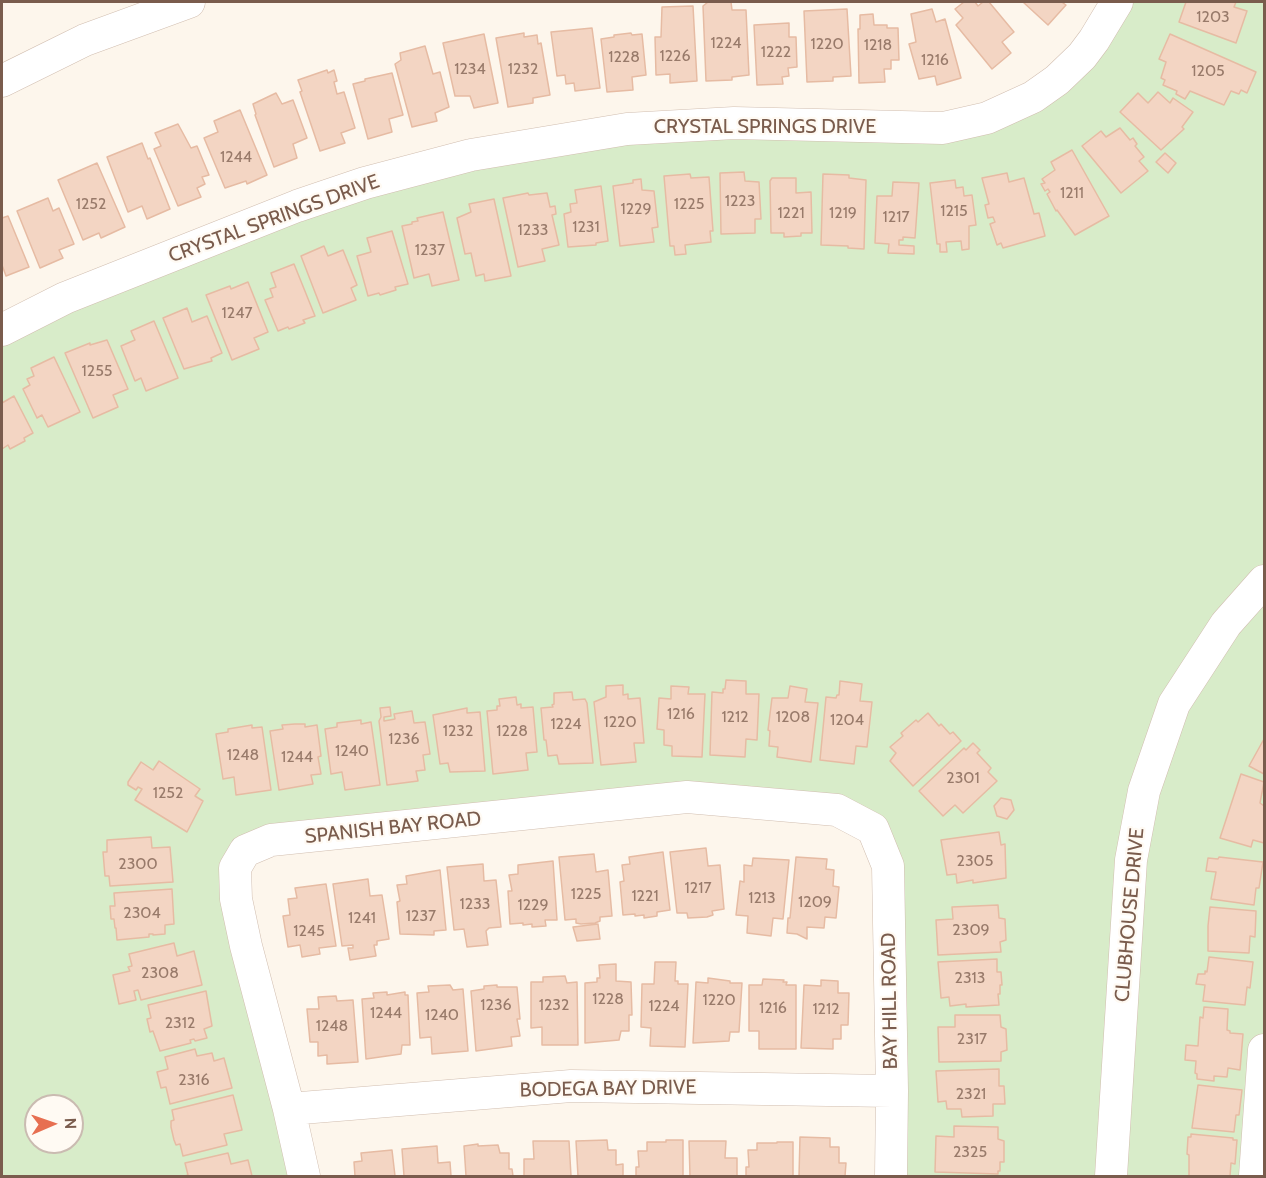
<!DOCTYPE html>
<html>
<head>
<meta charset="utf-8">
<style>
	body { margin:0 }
	#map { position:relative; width:1266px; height:1178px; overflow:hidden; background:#fdf6ec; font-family:Cabin,sans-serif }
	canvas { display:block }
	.frame { position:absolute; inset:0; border:3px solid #7a5c4d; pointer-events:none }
	.north { position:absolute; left:24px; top:1094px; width:60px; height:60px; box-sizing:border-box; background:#fffaf3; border:2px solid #cabbb1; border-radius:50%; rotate:88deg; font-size:16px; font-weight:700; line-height:24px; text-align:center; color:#7a5c4d }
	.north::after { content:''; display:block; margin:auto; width:21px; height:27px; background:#e76f51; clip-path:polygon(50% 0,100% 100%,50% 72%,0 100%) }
</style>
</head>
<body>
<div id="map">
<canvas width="1266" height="1178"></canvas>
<div class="frame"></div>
<div class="north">N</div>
</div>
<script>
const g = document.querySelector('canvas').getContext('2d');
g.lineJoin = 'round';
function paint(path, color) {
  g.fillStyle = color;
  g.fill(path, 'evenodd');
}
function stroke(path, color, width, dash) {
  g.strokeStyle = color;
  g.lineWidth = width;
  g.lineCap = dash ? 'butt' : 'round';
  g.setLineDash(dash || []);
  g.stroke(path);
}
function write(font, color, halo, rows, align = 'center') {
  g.font = font + ' Cabin,sans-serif';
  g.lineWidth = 4.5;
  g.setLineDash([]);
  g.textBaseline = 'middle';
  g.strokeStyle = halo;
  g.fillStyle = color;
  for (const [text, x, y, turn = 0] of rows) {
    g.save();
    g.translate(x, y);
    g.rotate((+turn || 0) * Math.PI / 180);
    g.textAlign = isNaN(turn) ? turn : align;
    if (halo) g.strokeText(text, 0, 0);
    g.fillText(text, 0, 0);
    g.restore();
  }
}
const green = new Path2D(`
	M1119 2H1264V1176H886L875 853 847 824 711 805 269 850 239 869 292 1176H2V340L262 232 400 184 577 148 1008 121ZM36 1106H72V1142H36Z`);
const building = new Path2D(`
	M708 2H731L732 10H746L749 75 732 77V80L706 81 703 6Z
	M964 2H975L978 6 983 2H989L1014 32 1002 42 1011 53 992 69 956 25 963 18 955 9Z
	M1023 2H1065L1063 3 1066 5 1048 25Z
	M1186 2H1236L1234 7 1247 11 1236 43 1179 22Z
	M693 6 697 81 670 83V74L656 75 655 37H661L662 7Z
	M847 9 851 76 833 77V81L807 82 804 11Z
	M932 9 936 22 945 19 961 78 937 85 935 76 919 79 909 44 916 42 911 14Z
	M873 14 874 25H887V28H898L899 60H891V69H884L885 82 859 83 858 29H860V15Z
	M789 23V37H796L797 67 788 68 789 76 782 77 783 84 757 85 754 25Z
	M592 28 600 88 575 91 574 83 566 84 565 75 557 76 551 32Z
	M524 33V37L537 35 538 44 541 43 550 95 533 98V103L508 107 496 38Z
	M631 33 632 35 642 34 646 75 632 77 633 90 607 92 601 39 614 37V35Z
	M484 34 498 103 474 108 470 96H455L443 43Z
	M1170 34 1256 72 1247 93 1241 90 1239 94 1231 91 1224 105 1190 91 1185 99 1176 94 1177 91 1163 85 1165 80 1161 78 1166 62 1159 59Z
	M425 46 433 74 440 72 449 107 435 113 437 121 412 127 395 64 401 60 400 53Z
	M327 70 328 73 334 70 337 81 334 82 337 94 344 92 355 128 341 133 345 143 320 151 300 92 302 91 298 80Z
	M392 73 403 115 389 119 392 132 368 139 353 84 365 81V79Z
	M1158 92 1170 103 1173 98 1193 112 1182 127 1184 129 1161 150 1120 112 1138 93 1148 103Z
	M276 93 282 104 293 100 307 138 293 144 297 158 274 167 255 115 256 114 253 104Z
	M240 110 267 175 247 184 246 181 225 188 204 138 218 132 214 121Z
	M178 124 191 148 197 146 209 175 202 177 205 184 197 188 201 197 178 206 154 149 161 146 155 133Z
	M1120 128 1130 140 1133 138 1137 144 1135 146 1144 157 1139 161 1148 171 1121 193 1082 146 1101 131 1106 137Z
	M142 143 148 159 150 158 170 209 147 219 142 206 128 212 107 157Z
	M1072 150 1109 216 1075 235 1057 210 1056 211 1047 194 1050 192 1048 189 1045 191 1041 184 1045 183 1042 179 1055 170 1051 162Z
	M1165 153 1176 163 1168 173 1156 162Z
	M97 163 125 227 101 238 99 233 83 240 58 180Z
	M744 172 745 181 759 182 761 219H755V233L721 234 720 173Z
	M1007 173 1009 182 1024 178 1034 214 1039 213 1045 236 1003 248 1001 243 997 245 990 224 995 222 993 217 988 218 985 205 989 204 982 178Z
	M690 174 691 178 709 177 713 231H710L711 242 685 245 686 254 675 255 674 246H670L664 176Z
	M823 174 849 175V178L866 180 864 249 848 248V246L821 245Z
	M772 178H796V193L811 192 812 233H801V236L784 237V233H771L770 181Z
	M641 179 642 190 654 191 658 227 652 228 654 242 620 246 613 186 633 183V180Z
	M955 180 956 188 963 187 964 196 972 195 976 225 969 226V249L962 250 961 241 946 242 947 252H940V244H937L930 183Z
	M893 182 919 183 915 238 903 237V240H899V245L914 246V254L888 253 889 244 875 243 877 196H892Z
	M601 186 608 241 596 243V245L568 247 564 214 571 212 570 204 577 203 575 190Z
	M528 193 529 195 547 193 550 207 555 206 556 214 552 215 559 245 542 249 545 261 518 267 503 198Z
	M48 198 53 211 59 208 74 244 59 250 63 258 40 268 17 211Z
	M494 199 511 276 485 281 484 274 476 276 471 253 465 254 457 218 471 212 469 204Z
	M443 212 459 280 432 286 429 274 414 278 402 226 412 224V222L418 221 417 218Z
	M8 216 29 267 6 276 2 265V218Z
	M392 231 408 284 395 287 396 290 380 295 379 293 368 296 357 256 371 252 367 238Z
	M324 246 328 256 343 250 357 285 351 288 356 300 323 313 301 256Z
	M294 264 315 316 303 320 305 323 289 329 288 327 278 331 265 300 273 297 270 289 276 287 271 273Z
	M248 282 268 332 254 338 259 349 232 360 206 295 230 286 231 289Z
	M187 308 192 322 207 316 222 353 211 358 212 361 184 369 163 318Z
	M154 321 178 378 146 391 141 378 135 381 121 346 135 340 131 331Z
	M107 340 128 389 113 395 118 407 93 418 65 353 90 343V345Z
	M54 357 80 412 48 427 42 415 37 418 23 389 30 385 27 379 34 376 31 368Z
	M14 396 33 433 24 438 25 441 10 449 8 445 2 449V403Z
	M726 680 746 681V694H759L757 740 746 739 745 757 710 755 712 692 723 693V689H725Z
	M840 681 862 684 860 701 872 702 867 747 856 746 854 764 820 760 826 697 836 698 837 695H839Z
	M623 685V695L628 694V699L640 698 644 743H634L636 762 601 765 594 702 606 697V686Z
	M671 686 689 687 688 694H705L702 757 672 756V746L664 745V730L657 729 659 698 671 699Z
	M790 686 807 689 805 702 818 703 811 762 777 757 778 747 769 746 770 731 768 730 772 698H788Z
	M572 692 573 700 585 699 587 703 593 763 559 764 557 755 548 756 546 740H544L541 708 553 707 552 705 554 704V693Z
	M516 697 517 705 521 704V708L533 707 537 752 526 753 528 770 493 774 487 711 497 710V706H500L499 699Z
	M390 707 391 716 384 717V721L395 719 394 714 412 711 414 723 425 722 430 754 423 755 425 770 416 771 418 781 387 785 379 721 381 717 380 708Z
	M467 708V713L480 712 485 771 450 772 448 763 440 764 433 715Z
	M928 713 939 726 941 724 950 734 953 732 961 741 913 786 890 761 896 753 890 747 903 736 901 733 916 720 918 722Z
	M361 720V724L371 722 380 785 345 790 342 772 331 774 325 729 337 727V723Z
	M295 724H305V727L317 725 321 756 318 757 321 774 311 775 313 784 279 790 270 731 283 729 282 725Z
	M252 725V728L262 727 271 790 236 795 234 777 223 779 216 734 228 732V729Z
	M1264 739V774L1249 766Z
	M973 743 980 750 977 753 991 768 988 772 997 781 963 813 955 805 943 816 919 791 964 748 966 750Z
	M159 761 200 789 195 796 203 801 187 832 135 800 142 789 138 787 136 790 128 785V782L141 762 153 770Z
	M1241 774 1264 782 1260 803 1264 806V843L1253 840 1251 847 1220 838Z
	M1001 798 1011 800 1014 810 1007 819 997 816 994 806Z
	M999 832 1001 845 1005 844 1006 878 973 883V880L957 883 956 874 947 875 941 840Z
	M151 837 152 848 170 847 173 882 110 886 109 876H105L103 852H107V840Z
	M706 848 708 866 720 865 724 909 712 911 713 915 707 917 688 918 687 913H677L670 852Z
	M663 852 670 910 657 912V916L644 918V915L635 916V914L623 915 620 882 624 881 622 865 630 864 629 857Z
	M594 854 596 872 608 870 612 916 600 917V921L595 923 581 924 576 923V919L565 920 559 857Z
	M796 857 827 859 826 869 834 870 833 886 839 887 836 918 825 917 824 928 807 927V939L797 934 787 933 788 918H790Z
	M1219 857 1263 862 1259 888H1256L1254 905 1211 899 1216 872 1206 871 1208 858 1218 859Z
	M753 858 789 860 783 919 773 918 771 936 747 933 748 916 736 915 740 881 744 882V865L752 866Z
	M553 861 557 920H545L546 926 532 927V924L523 925V923L510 924 508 891H512L509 875 518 874V865Z
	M483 864 484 881 496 880 501 927 489 928 486 931 488 945 467 947 464 929 454 930 447 867Z
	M440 870 446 930 434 931V935L400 934 397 902 400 901 397 885 407 884 406 876Z
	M368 879 370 896 382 895 389 939 377 941V945H374L376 956 350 960 348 948H353V945L342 946 333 884Z
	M326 884 336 946 319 948 320 954 302 957 300 945 288 947 283 916 290 915 288 899 297 898 295 888Z
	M172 889 174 924 165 925V934L153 935V934H149V937L117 940 116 928H115L114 919H111L110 906H115L114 893Z
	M998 905 999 918 1005 919 1006 940 1000 942 1001 952 938 955 936 920 953 919 952 907Z
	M1210 907 1256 911 1255 937 1250 936 1249 953 1208 951V926Z
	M598 924 600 939 577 941 573 927Z
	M174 943 177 956 194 951 202 985 141 1000 138 990 134 991 136 1000 119 1004 113 975 130 971 128 967 132 966 129 954Z
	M1209 957 1253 962 1250 988 1247 987 1245 1005 1203 1001 1205 985 1196 984 1198 974H1205V971L1207 972Z
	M997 959V972H1001L1002 985H1000V994H998L999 1005 966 1007V1004L950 1006 949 997 941 998 938 962Z
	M655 962H676L675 981H678V984H688L685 1047 650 1046 651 1028 641 1027 642 984H654Z
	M616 964V981L631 982 632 1015H629V1031H621L619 1040 585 1043V983L597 982V978H600L599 965Z
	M565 976 567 983 577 982 578 1045H542V1027L531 1028V982H543V977Z
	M708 978 730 981V983H742L739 1032H730L729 1041 693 1043 696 982 708 983Z
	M763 979 784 980 783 982H787L786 985H796V1049H759V1031H749V985H762Z
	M821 980 838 981V993H849L848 1025H841V1039H833V1049L801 1048 804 985 821 986Z
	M450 985 453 990 463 989 468 1051 432 1054 431 1037 420 1038 417 993 429 992 428 986Z
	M497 985V987H517L520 1019H517L520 1036 511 1037 512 1046 476 1051 471 991 484 989V986Z
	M206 991 212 1026 204 1029 207 1038 195 1041 194 1039 190 1040 191 1043 160 1051 153 1031 150 1032 147 1019 151 1018 148 1005Z
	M387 992V995L405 992V995H408L410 1045H402L401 1054 366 1059 362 999 374 998 373 993Z
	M336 996 337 1001 353 1000 358 1062 327 1064V1055L318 1056V1042H310L307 1009H319L318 997Z
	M1204 1007 1228 1009 1227 1030 1230 1031V1033L1243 1034 1240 1070 1228 1068 1227 1077 1214 1076V1081L1197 1079V1074L1195 1073 1196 1061 1185 1060 1186 1045 1198 1046 1200 1017 1203 1018Z
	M955 1015H1000L1001 1027 1006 1029 1007 1050 1001 1052V1061L939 1062 938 1027H955Z
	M195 1049 197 1056 212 1053 214 1061 224 1058 232 1088 170 1104 166 1087 161 1088 157 1072 168 1069 165 1057Z
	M999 1069V1086H1004L1005 1104H993V1116L962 1117 961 1109H947L946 1101 938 1102 936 1071Z
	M1198 1085 1242 1090 1239 1115H1236L1234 1132 1192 1128Z
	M233 1095 242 1130 224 1134 227 1145 183 1156 180 1144 176 1145 174 1140 171 1127V1121L174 1120 172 1110Z
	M954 1126 998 1127V1139L1004 1141V1162H1000V1171H998V1174L935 1172 936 1136 954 1137Z
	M1191 1134 1233 1138V1140H1237L1235 1164 1231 1163 1230 1176H1189V1155L1187 1154 1188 1137H1191Z
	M800 1137 830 1138V1147H839V1163H846L845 1176H799Z
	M607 1140 608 1150H616V1165L623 1164V1176H578L576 1141Z
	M666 1140H683V1176H636V1167H639L638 1151H647V1142H666Z
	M533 1141H569L571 1176H524V1159H534Z
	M689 1141H726L725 1158H737V1176H690Z
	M777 1142H793V1176H746V1167H749L748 1150H757V1143H777Z
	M478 1144V1146L498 1145 500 1153H509V1169H512L513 1176H466L464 1146Z
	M437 1146 438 1163 450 1162 451 1176H404L402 1149Z
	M392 1150 395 1176H355L354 1162 362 1161 361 1153Z
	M228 1153 231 1164 248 1160 252 1176H185L188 1175 185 1163Z`);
const minor = new Path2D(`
	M2 81 85 40 189 2
	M2 330 65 298 297 206 365 183 471 155 627 129 734 123 943 128 987 118 1033 97 1057 80 1082 56 1094 40 1117 2
	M289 1109 571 1086 892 1091
	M304 1176 289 1109 246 946 236 899 235 868 245 851 271 840 687 797 837 810 873 829 888 866 892 1091 891 1176
	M1111 1176 1131 860 1144 791 1174 704 1226 624 1264 581
	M1255 1176 1264 1050`);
const numberNames = [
	["1203",1213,17],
	["1224",726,43],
	["1220",827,44],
	["1218",878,45],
	["1222",776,52],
	["1226",675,56],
	["1228",624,57],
	["1216",935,60],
	["1234",470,69],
	["1232",523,69],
	["1205",1208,71],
	["1244",236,157],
	["1211",1072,193],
	["1223",740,201],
	["1252",91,204],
	["1225",689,204],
	["1229",636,209],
	["1215",954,211],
	["1221",791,213],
	["1219",843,213],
	["1217",896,217],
	["1231",586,227],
	["1233",533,230],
	["1237",430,250],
	["1247",237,313],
	["1255",97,371],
	["1216",681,714],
	["1212",735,717],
	["1208",793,717],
	["1204",847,720],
	["1220",620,722],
	["1224",566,724],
	["1232",458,731],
	["1228",512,731],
	["1236",404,739],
	["1240",352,751],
	["1248",243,755],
	["1244",297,757],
	["2301",963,778],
	["1252",168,793],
	["2305",975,861],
	["2300",138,864],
	["1217",698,888],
	["1225",586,894],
	["1221",645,896],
	["1213",762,898],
	["1209",815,902],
	["1233",475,904],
	["1229",533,905],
	["2304",142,913],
	["1237",421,916],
	["1241",362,918],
	["2309",971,930],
	["1245",309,931],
	["2308",160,973],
	["2313",970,978],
	["1228",608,999],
	["1220",719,1000],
	["1236",496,1005],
	["1232",554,1005],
	["1224",664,1006],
	["1216",773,1008],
	["1212",826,1009],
	["1244",386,1013],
	["1240",442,1015],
	["2312",180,1023],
	["1248",332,1026],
	["2317",972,1039],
	["2316",194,1080],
	["2321",971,1094],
	["2325",970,1152]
];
const streetNames = [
	["CRYSTAL SPRINGS DRIVE",765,127],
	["CRYSTAL SPRINGS DRIVE",274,219,-20],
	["SPANISH BAY ROAD",393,828,-6],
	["CLUBHOUSE DRIVE",1130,915,-85],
	["BAY HILL ROAD",890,1001,-91],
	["BODEGA BAY DRIVE",608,1089,-1]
];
paint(green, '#d8ecc9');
paint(building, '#f3d5c3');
stroke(building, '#e6bba3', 1.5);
stroke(minor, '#d1beb0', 33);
stroke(minor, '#fff', 32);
write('16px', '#987a6a', null, numberNames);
write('20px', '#7a5c4d', '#fffaf3', streetNames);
</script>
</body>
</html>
